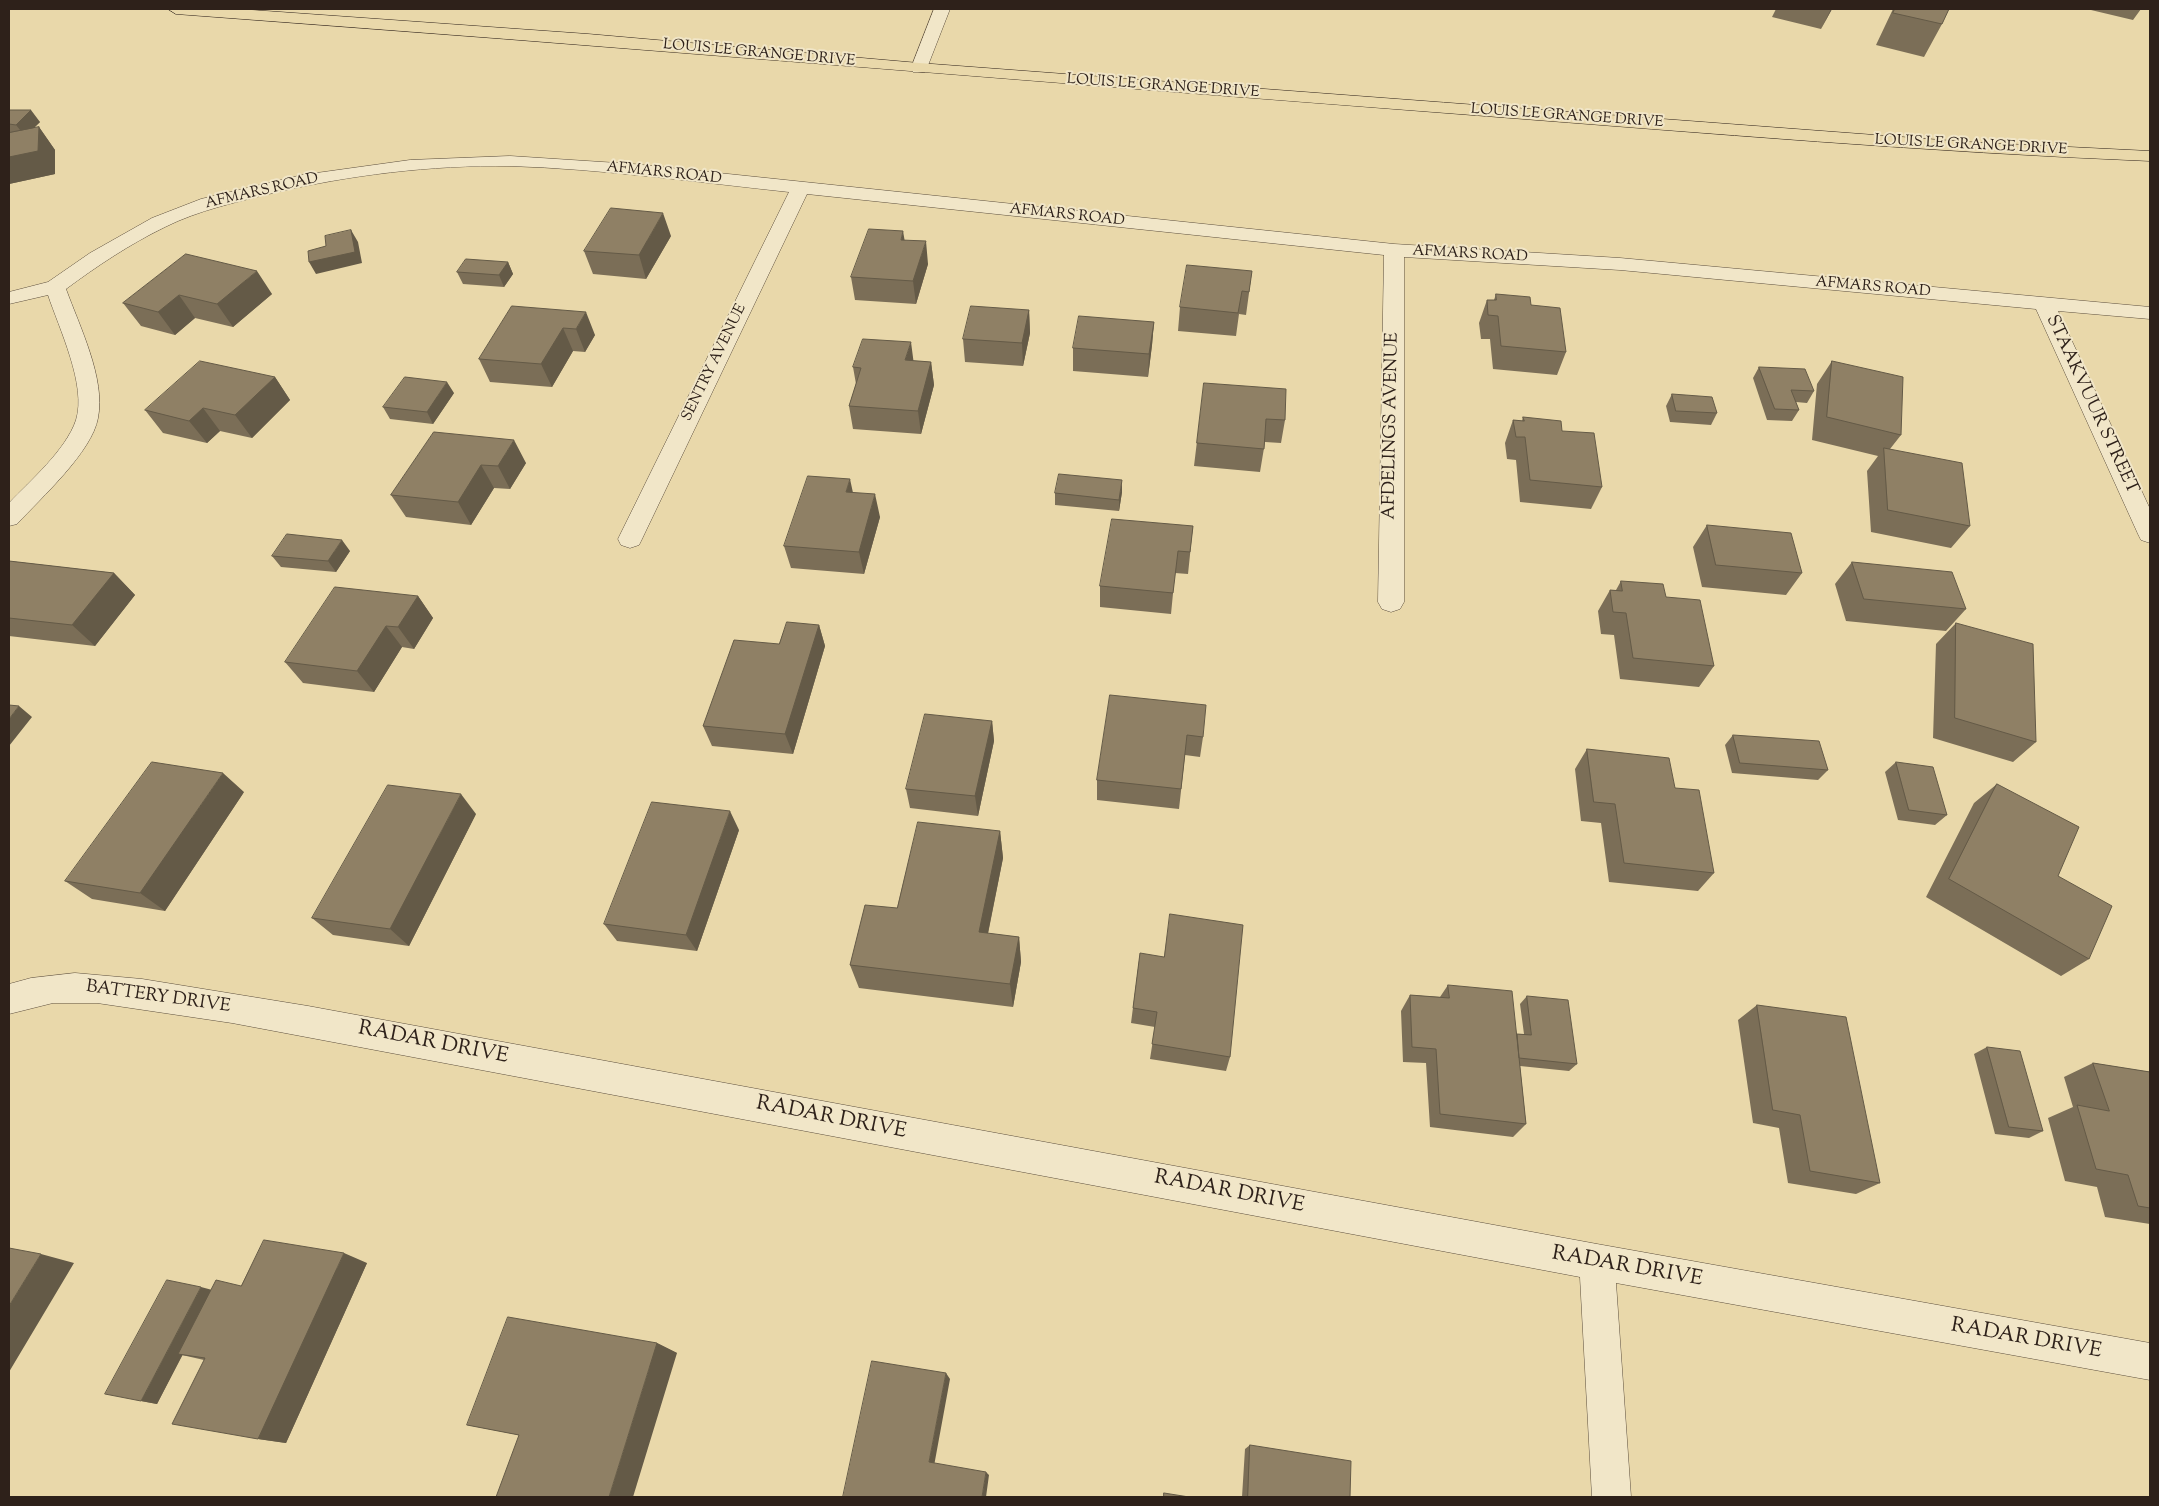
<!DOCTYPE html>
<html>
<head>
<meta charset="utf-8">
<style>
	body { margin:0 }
	#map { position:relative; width:2159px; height:1506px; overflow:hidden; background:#e9d8aa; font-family:"Sorts Mill Goudy",serif }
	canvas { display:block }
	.frame { position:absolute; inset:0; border:10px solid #2e211a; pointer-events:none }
</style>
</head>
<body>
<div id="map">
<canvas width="2159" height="1506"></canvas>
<div class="frame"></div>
</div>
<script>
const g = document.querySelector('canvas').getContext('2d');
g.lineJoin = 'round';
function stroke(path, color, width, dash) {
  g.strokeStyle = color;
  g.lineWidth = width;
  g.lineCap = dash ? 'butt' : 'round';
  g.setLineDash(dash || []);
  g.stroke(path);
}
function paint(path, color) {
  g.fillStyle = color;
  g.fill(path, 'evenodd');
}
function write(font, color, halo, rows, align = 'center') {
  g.font = font + ' "Sorts Mill Goudy",serif';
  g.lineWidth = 4;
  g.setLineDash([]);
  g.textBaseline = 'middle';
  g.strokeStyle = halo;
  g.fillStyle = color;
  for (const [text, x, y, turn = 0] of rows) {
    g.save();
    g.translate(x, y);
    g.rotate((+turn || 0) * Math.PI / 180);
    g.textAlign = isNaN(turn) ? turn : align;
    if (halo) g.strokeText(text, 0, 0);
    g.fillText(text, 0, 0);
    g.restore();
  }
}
const minor = new Path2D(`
	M934 9H950L927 68 925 72H913L911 68Z
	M510 156 633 164 1394 244 1620 258 2150 307V319L2058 311 2150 509V543L2141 540 2138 534 2036 309 1620 270 1404 257V602L1400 609 1391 612 1382 609 1378 602 1384 255 807 194 642 539 639 545 630 548 621 545 618 539 789 192C696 182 603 169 510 166 431 165 350 175 273 193 237 202 199 210 165 227 130 244 97 266 66 289 79 325 106 379 98 418 92 452 41 498 17 524L9 526V503C30 481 66 450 76 420 87 386 59 328 48 295L9 304V292L48 282 90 253 152 218 201 199 302 175 410 160Z
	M75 973 142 979 308 1006 1597 1244 2150 1343V1380L1616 1283 1631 1497H1592L1580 1277 232 1023 97 1003H53L9 1014V984L31 978Z`);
const major = new Path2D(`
	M168 9H238L588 34 919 63 1968 142 2150 151V161C1928 152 1707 133 1485 116 1049 83 613 46 176 14Z`);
const wall = new Path2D(`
	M1776 9H1832L1821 29 1772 17Z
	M1893 9H1949L1942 24 1924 57 1876 45Z
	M2091 9H2141L2133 20 2091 10Z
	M9 110 40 122 34 128 39 127 55 150V174L9 184Z
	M671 236 646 279 593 274 584 251Z
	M905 240 928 264 916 304 855 300 851 277Z
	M186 254 272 294 233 327 195 318 175 335 141 326 123 303Z
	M508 262 513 274 504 287 463 284 457 272Z
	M1252 271 1246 315 1239 314 1236 336 1178 331 1180 307Z
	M1496 294 1531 305 1566 352 1557 375 1493 369 1490 339H1481L1479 323 1487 300H1494Z
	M512 306 595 335 585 352 573 351 552 387 490 382 479 359Z
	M1029 310 1030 333 1023 366 965 362 963 339Z
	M1154 322 1152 345 1148 377 1073 371V348Z
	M913 361 931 362 934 385 921 434 853 429 849 406 856 384 853 367Z
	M1832 361 1901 435 1890 449 1970 526 1951 548 1871 532 1867 471 1878 456 1812 440 1817 384Z
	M1759 367 1814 391 1807 403 1796 402 1799 410 1792 421 1767 420 1753 378Z
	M275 377 290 400 252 438 220 431 207 443 163 433 145 410Z
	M1204 383 1285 420 1281 443 1265 442 1260 472 1194 466Z
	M454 393 433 424 390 419 383 407Z
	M1672 394 1717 413 1711 425 1670 422 1666 406Z
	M1523 417 1562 431 1602 487 1591 509 1520 502 1516 460 1507 459 1505 443 1513 420 1522 421Z
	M434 432 526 463 510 489 494 488 471 525 406 517 391 495Z
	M853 492 880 517 864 574 791 568 784 546Z
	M1122 492 1119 511 1055 505V493Z
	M1707 525 1802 573 1786 595 1702 587 1693 547Z
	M1193 526 1188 574 1175 573 1171 614 1100 607V586Z
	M350 551 336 572 281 567 272 556Z
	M9 561 114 573 135 595 95 646 9 636Z
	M1852 562 1966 609 1946 631 1846 621 1835 584Z
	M1621 581 1666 597 1714 666 1699 687 1620 679 1614 635 1601 634 1598 611 1610 590H1616Z
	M418 596 433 618 414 649 402 647 374 692 303 683 285 662Z
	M1956 623 2036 742 2013 762 1933 738 1936 644Z
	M819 625 825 646 793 754 712 746 703 726 779 644Z
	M1110 695 1203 737 1200 757 1185 755 1179 809 1097 800V780Z
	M992 721 994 741 978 816 910 808 906 789Z
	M1733 735 1828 770 1818 780 1732 773 1725 745Z
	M1587 749 1675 788 1714 873 1698 891 1609 882 1601 823 1581 821 1575 769Z
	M1896 762 1947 815 1935 825 1898 820 1885 772Z
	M1997 784 2058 876 2089 959 2061 976 1926 897 1974 803Z
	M244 792 165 911 92 899 65 881Z
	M476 814 409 946 333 935 312 918Z
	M739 830 697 951 617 941 604 924Z
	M1000 831 1003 858 988 934 1019 937 1021 962 1013 1007 859 988 850 965 897 908Z
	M1140 953 1230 1057 1226 1071 1150 1059 1155 1027 1131 1023Z
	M1448 985 1517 1034H1524L1520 1004 1527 996 1577 1064 1569 1071 1520 1066 1526 1124 1513 1137 1430 1127 1426 1063 1403 1062 1401 1011 1410 995 1440 997Z
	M1757 1005 1880 1183 1856 1194 1788 1183 1779 1128 1753 1123 1738 1020Z
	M1987 1047 2043 1131 2029 1138 1995 1134 1974 1054Z
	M2093 1063 2150 1072V1224L2105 1217 2097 1187 2065 1181 2048 1118 2073 1107 2064 1077Z
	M367 1263 286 1443 258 1439 204 1360 182 1355 157 1404 141 1401 211 1290 241 1286Z
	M657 1343 677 1353 519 1435 467 1425Z
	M1250 1445 1350 1497H1242L1245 1449Z`);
const shadedWall = new Path2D(`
	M1831 9H1832L1821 29Z
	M31 110 40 122 25 136 16 125Z
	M39 127 55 150V174L9 184V157Z
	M663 213 671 236 646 279 639 255Z
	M351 230 358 242 362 263 316 274 309 262Z
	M903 231 907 254 901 240Z
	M926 241 928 264 916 304 913 281Z
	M508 262 513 274 504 287 499 275Z
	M257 271 272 294 233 327 217 304Z
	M179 295 195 318 175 335 158 312Z
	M1029 310 1030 333 1023 366 1022 343Z
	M586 312 595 335 585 352 576 329Z
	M1154 322 1152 345 1148 377 1149 354Z
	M563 328 573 351 552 387 541 364Z
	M911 342 914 365 905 360Z
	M931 362 934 385 921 434 918 411Z
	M275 377 290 400 252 438 235 415Z
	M447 382 454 393 433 424 427 412Z
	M203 408 220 431 207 443 189 421Z
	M514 440 526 463 510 489 498 466Z
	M481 465 494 488 471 525 458 502Z
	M850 479 855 502 846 492Z
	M1122 480V492L1119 511V500Z
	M875 494 880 517 864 574 859 552Z
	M342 540 350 551 336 572 328 561Z
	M114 573 135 595 95 646 72 625Z
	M418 596 433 618 414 649 398 627Z
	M819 625 825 646 793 754 785 734Z
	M386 626 402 647 374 692 357 671Z
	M19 706 32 717 9 746V719Z
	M992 721 994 741 978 816 975 796Z
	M223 773 244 792 165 911 140 893Z
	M461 794 476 814 409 946 390 929Z
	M730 811 739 830 697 951 686 935Z
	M1000 831 1003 858 983 957 979 932Z
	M1019 937 1021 962 1013 1007 1010 984Z
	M344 1253 367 1263 286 1443 258 1439Z
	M41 1254 74 1263 9 1372V1306Z
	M201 1287 216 1291 157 1404 141 1401Z
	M657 1343 677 1353 633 1497H609Z
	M946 1373 950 1379 934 1466 929 1462Z
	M986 1472 989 1475 986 1497H982Z`);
const building = new Path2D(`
	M1895 9H1949L1942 24 1893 13Z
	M9 110H31L16 125 9 124Z
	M39 127 38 151 9 157V133Z
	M611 208 663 213 639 255 584 251Z
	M869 229 903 231 901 240 926 241 913 281 851 277Z
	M351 230 355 252 309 262 308 251 326 246 325 236Z
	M186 254 257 271 217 304 179 295 158 312 123 303Z
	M466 259 508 262 499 275 457 272Z
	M1187 265 1252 271 1249 292 1242 291 1238 313 1180 307Z
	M1496 294 1530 297 1531 305 1560 308 1566 352 1501 346 1498 316 1488 315 1487 300H1496Z
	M512 306 586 312 576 329 563 328 541 364 479 359Z
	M971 306 1029 310 1022 343 963 339Z
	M1079 316 1154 322 1149 354 1073 348Z
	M863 339 911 342 905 360 931 362 918 411 849 406 861 368 853 367Z
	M200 361 275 377 235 415 203 408 189 421 145 410Z
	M1832 361 1903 377 1901 435 1827 417Z
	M1759 367 1805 369 1814 391 1791 390 1799 410 1775 409Z
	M405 377 447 382 427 412 383 407Z
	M1204 383 1286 389 1285 420 1266 419 1264 449 1197 443Z
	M1672 394 1712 397 1717 413 1676 411Z
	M1523 417 1561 421 1562 431 1594 433 1602 487 1530 480 1525 437H1516L1513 420 1524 421Z
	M434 432 514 440 498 466 481 465 458 502 391 495Z
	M1884 448 1962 463 1970 526 1888 510Z
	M1059 474 1122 480 1119 500 1055 493Z
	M808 476 850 479 846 492 875 494 859 552 784 546Z
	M1112 519 1193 526 1190 552 1178 551 1173 593 1100 586Z
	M1707 525 1791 533 1802 573 1716 565Z
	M287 534 342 540 328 561 272 556Z
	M9 561 114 573 72 625 9 618Z
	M1852 562 1952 572 1966 609 1864 599Z
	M1621 581 1663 584 1666 597 1700 600 1714 666 1633 658 1626 613 1613 612 1610 590 1622 591Z
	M335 587 418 596 398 627 386 626 357 671 285 662Z
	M787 622 819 625 785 734 703 726 734 640 779 644Z
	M1956 623 2033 644 2036 742 1955 718Z
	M1110 695 1206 705 1203 737 1187 735 1181 789 1097 780Z
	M9 705 19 706 9 719Z
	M925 714 992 721 975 796 906 789Z
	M1733 735 1819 741 1828 770 1740 763Z
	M1587 749 1669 758 1675 788 1699 790 1714 873 1624 863 1615 804 1594 802Z
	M152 762 223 773 140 893 65 881Z
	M1896 762 1933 767 1947 815 1909 810Z
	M1997 784 2079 827 2058 876 2112 906 2089 959 1949 879Z
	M388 785 461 794 390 929 312 918Z
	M652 802 730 811 686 935 604 924Z
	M918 822 1000 831 979 932 1019 937 1010 984 850 965 865 905 897 908Z
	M1170 914 1243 925 1230 1057 1152 1044 1157 1012 1133 1008 1140 953 1164 957Z
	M1448 985 1512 991 1526 1124 1440 1114 1436 1049 1412 1047 1410 995 1449 998Z
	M1527 996 1568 1000 1577 1064 1519 1058 1517 1034 1531 1035Z
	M1757 1005 1846 1017 1880 1183 1810 1171 1800 1115 1773 1110Z
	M1987 1047 2020 1051 2043 1131 2009 1127Z
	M2093 1063 2150 1072V1208L2138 1206 2128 1175 2096 1169 2077 1105 2109 1111Z
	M264 1240 344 1253 258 1439 172 1424 205 1358 178 1354 216 1280 241 1286Z
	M9 1248 41 1254 9 1306Z
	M167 1280 201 1287 141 1401 105 1394Z
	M508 1317 657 1343 609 1497H496L519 1435 467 1425Z
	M872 1361 946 1373 929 1462 986 1472 982 1497H843Z
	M1250 1445 1351 1461 1350 1497H1248Z
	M1164 1493 1189 1497H1164Z`);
const farStreetnames = [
	["LOUIS LE GRANGE DRIVE",759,54,5],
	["LOUIS LE GRANGE DRIVE",1163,87,4],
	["LOUIS LE GRANGE DRIVE",1567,117,4],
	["LOUIS LE GRANGE DRIVE",1971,146,3],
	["AFMARS ROAD",664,174,6],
	["AFMARS ROAD",262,192,-13],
	["AFMARS ROAD",1067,216,6],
	["AFMARS ROAD",1470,255,3],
	["AFMARS ROAD",1873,288,5],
	["SENTRY AVENUE",715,363,-64]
];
const streetNames = [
	["STAAKVUUR STREET",2091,405,65],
	["AFDELINGS AVENUE",1392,426,-89],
	["BATTERY DRIVE",158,998,8]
];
const nearStreetnames = [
	["RADAR DRIVE",433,1044,11],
	["RADAR DRIVE",831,1119,11],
	["RADAR DRIVE",1229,1193,11],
	["RADAR DRIVE",1627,1268,10],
	["RADAR DRIVE",2026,1340,10]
];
stroke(minor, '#5d4f3e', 1);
stroke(major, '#2e211a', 1);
paint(minor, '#f1e6c8');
paint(major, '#e9d8aa');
paint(wall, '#7b6e57');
paint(shadedWall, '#645a47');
paint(building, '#8f8065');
stroke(building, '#645a47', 1);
write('15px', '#2e211a', '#f1e6c8', farStreetnames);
write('18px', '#2e211a', '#f1e6c8', streetNames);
write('21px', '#2e211a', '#f1e6c8', nearStreetnames);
</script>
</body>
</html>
